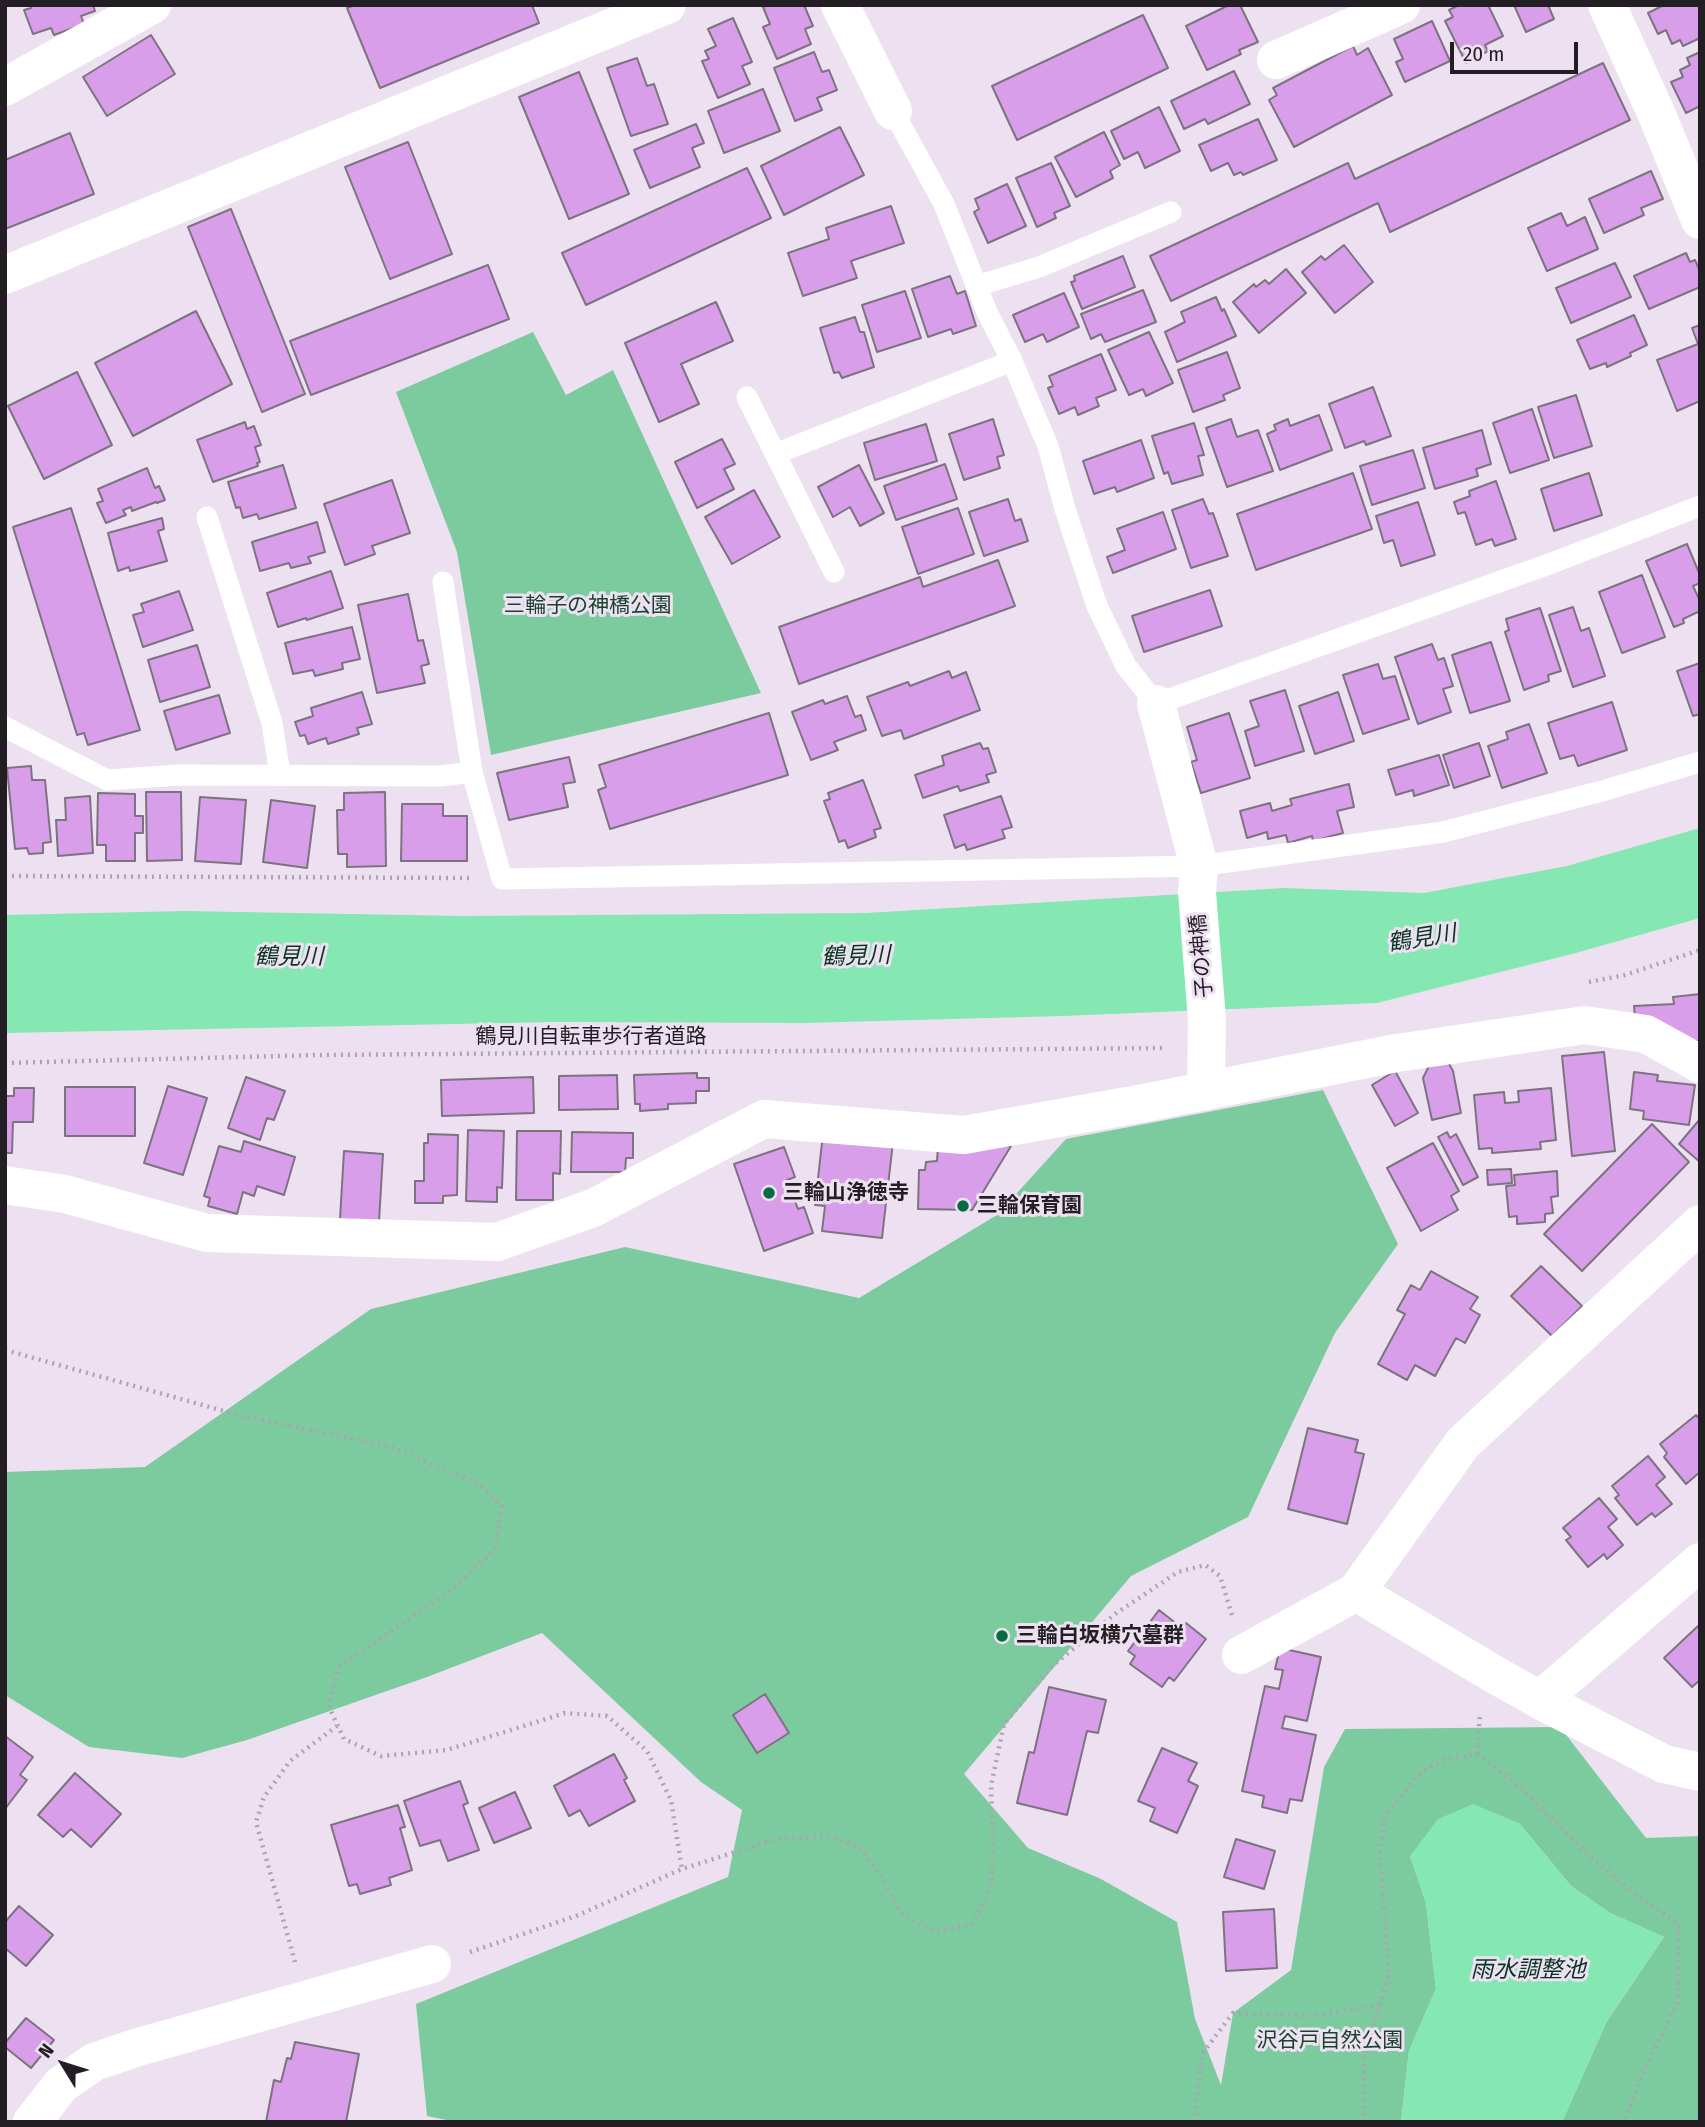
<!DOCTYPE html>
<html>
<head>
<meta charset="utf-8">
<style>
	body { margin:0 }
	#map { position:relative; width:1705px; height:2127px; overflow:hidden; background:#ede1f1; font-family:"Fira Sans Condensed",sans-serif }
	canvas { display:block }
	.frame { position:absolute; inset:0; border:7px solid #231e24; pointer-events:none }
	.north { position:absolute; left:28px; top:2029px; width:70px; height:70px; -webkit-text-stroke:5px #ede1f1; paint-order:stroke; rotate:308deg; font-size:19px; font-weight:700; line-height:28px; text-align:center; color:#231e24 }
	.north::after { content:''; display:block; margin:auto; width:24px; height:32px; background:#231e24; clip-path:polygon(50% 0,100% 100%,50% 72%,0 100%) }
	.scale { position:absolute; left:1450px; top:42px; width:128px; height:32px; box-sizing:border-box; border:4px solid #231e24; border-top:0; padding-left:9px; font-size:21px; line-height:24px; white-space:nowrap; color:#231e24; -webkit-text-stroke:5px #ede1f1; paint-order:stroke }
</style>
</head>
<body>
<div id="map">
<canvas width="1705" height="2127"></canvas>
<div class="frame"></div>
<div class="north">N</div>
<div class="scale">20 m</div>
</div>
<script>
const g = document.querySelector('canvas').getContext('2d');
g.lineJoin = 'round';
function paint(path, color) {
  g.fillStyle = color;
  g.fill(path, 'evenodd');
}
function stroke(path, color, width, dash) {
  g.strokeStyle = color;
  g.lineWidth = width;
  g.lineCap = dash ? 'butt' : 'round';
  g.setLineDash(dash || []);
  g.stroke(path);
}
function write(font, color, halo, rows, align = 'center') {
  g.font = font + ' "Fira Sans Condensed","Noto Sans JP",sans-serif';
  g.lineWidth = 6;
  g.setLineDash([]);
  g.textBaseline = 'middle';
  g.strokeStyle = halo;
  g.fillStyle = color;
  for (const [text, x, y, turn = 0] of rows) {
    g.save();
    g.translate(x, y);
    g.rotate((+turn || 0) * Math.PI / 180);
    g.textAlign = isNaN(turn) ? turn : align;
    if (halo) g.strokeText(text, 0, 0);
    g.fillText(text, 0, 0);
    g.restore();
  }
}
const green = new Path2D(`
	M533 332 566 395 613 370 761 693 491 755 457 552 396 392Z
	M1323 1090 1398 1244 1335 1333 1248 1517 1131 1576 964 1774 1028 1848 1101 1879 1177 1922 1195 2019 1221 2085 1233 2013 1291 1970 1324 1767 1345 1729 1560 1727 1646 1838 1700 1836V2122H1562L1607 2021 1664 1937 1610 1913 1571 1886 1519 1823 1410 1856 1426 1903 1436 1989 1409 2051 1401 2122H456L427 2116 416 2004 728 1877 742 1810 701 1782 542 1633 427 1677 247 1740 182 1758 89 1747 5 1695V1472L145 1467 371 1309 625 1247 859 1298 997 1215 1066 1139Z`);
const water = new Path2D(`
	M1700 828V918L1572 954 1377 1003 1062 1016 805 1023 555 1022 5 1033V915L185 911 461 916 866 913 1284 888 1424 893 1567 866Z
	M1473 1804 1519 1823 1571 1886 1610 1913 1664 1937 1607 2021 1562 2122H1401L1409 2051 1436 1989 1426 1903 1410 1856 1438 1819Z`);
const building = new Path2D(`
	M30 5H93L95 11 81 16 84 24 54 35 51 28 33 34 24 10 31 8Z
	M355 5H532L539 23 380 88 347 8Z
	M767 5H804L813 26 805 29 811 44 777 59 763 27 770 24 763 7Z
	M1229 5H1240L1258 42 1239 50 1241 54 1207 70 1186 26Z
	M1459 5H1488L1503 36 1485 45 1488 51 1466 63 1445 21 1453 17 1449 10Z
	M1514 5H1548L1554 19 1526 32Z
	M1664 5H1700V38L1683 46 1680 40 1672 44 1666 30 1658 34 1648 13Z
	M1143 15 1168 68 1017 140 992 86Z
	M733 18 752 62 742 66 750 84 718 98 702 61 709 59 705 51 716 46 708 29Z
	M1432 21 1450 61 1405 82 1396 62 1403 59 1394 39Z
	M151 35 175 74 107 116 83 77Z
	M1353 46 1357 55 1368 48 1392 95 1294 147 1269 100 1277 95 1273 88Z
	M814 52 822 72 829 70 837 90 817 98 822 110 795 121 774 68Z
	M1700 52V106L1686 113 1671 82 1683 77 1680 70 1690 65 1687 58Z
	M637 58 647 86 654 84 668 124 631 136 607 68Z
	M1603 63 1630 120 1390 232 1378 203 1171 301 1150 256 1348 163 1355 179Z
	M1234 71 1250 104 1208 124 1205 119 1184 129 1171 101Z
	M579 72 629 194 569 219 519 97Z
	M763 89 780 131 724 153 708 111Z
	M1159 107 1180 151 1145 168 1138 152 1124 159 1111 131Z
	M1258 119 1277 160 1243 175 1241 172 1234 175 1228 163 1211 171 1199 145Z
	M696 124 704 143 692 148 700 167 650 188 634 150Z
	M840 127 864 175 784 215 761 166Z
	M1104 132 1120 165 1110 171 1113 178 1076 197 1055 157Z
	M70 133 94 194 5 229V160Z
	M408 142 452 254 390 279 345 167Z
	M1051 163 1070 206 1054 213 1056 218 1037 227 1016 178Z
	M747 168 771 218 586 305 562 253Z
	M1651 171 1663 199 1641 208 1644 215 1604 233 1589 199Z
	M1007 184 1026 226 988 243 974 212 979 209 975 199Z
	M891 206 904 243 851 261 857 278 803 296 788 253 829 239 826 228Z
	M231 209 305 394 262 412 188 227Z
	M1561 213 1567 226 1585 217 1598 249 1547 271 1528 228Z
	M1344 245 1373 282 1335 313 1302 272 1321 256 1325 260Z
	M1686 253 1690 262 1695 260 1700 271V287L1649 309 1634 276Z
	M1123 256 1135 287 1082 309 1071 282 1075 281 1074 276Z
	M1615 263 1631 297 1571 323 1556 288Z
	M488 265 509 319 311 395 290 341Z
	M1286 269 1306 293 1259 333 1233 302 1254 284 1256 287 1265 280 1269 284Z
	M950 276 957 294 965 291 976 326 953 334 951 329 928 337 912 289Z
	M1143 290 1156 322 1105 342 1101 334 1091 339 1081 314Z
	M905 291 921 338 877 352 862 305Z
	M1064 293 1079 327 1047 342 1043 334 1025 342 1013 315Z
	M1216 297 1222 311 1224 309 1236 336 1177 362 1165 332 1185 322 1181 312Z
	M716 302 733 341 681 364 699 404 659 422 625 343Z
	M196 311 232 384 133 436 95 363Z
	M1634 315 1647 345 1630 353 1631 356 1607 367 1606 363 1590 369 1577 340Z
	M855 317 860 332H864L874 367 842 378 839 372 834 373 820 328Z
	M1700 325V401L1677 411 1657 360 1698 344 1692 328Z
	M1149 332 1173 383 1146 396 1143 389 1129 395 1108 350Z
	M1227 352 1240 388 1223 395 1225 400 1193 412 1178 370Z
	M1101 354 1116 390 1096 398 1099 406 1078 415 1075 407 1059 414 1048 388 1053 386 1049 376Z
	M77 372 112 445 44 479 8 406Z
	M1373 387 1391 436 1366 445 1364 441 1345 448 1329 404Z
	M1576 395 1592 446 1554 458 1538 407Z
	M1532 409 1549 460 1510 473 1493 423Z
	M1319 415 1332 450 1280 470 1267 434 1276 430 1274 425 1288 419 1290 426Z
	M993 419 1004 455 997 457 1000 468 964 480 949 434Z
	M1231 419 1237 437 1258 430 1273 471 1227 487 1206 428Z
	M245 422 247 429 254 426 261 445 255 447 260 462 257 463 258 466 213 482 197 440Z
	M1194 423 1204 455 1198 456 1203 475 1172 484 1168 472 1164 474 1152 436Z
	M926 424 937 461 875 480 864 443Z
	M1482 430 1491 464 1476 469 1478 476 1435 489 1423 448Z
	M722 439 735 464 724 469 734 489 697 508 675 462Z
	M1141 440 1154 478 1117 492 1115 487 1094 494 1083 461Z
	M1413 450 1425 488 1372 505 1360 466Z
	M945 464 957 499 896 520 884 486Z
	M283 465 296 508 259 519 257 514 243 518 240 507 236 508 228 482Z
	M859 465 884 513 860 526 850 507 833 517 818 487Z
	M147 468 155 488 159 486 165 500 157 503 156 502 132 511 131 507 123 510 126 515 106 523 97 503 103 501 98 489Z
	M1353 473 1372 529 1256 570 1237 514Z
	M1589 473 1602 515 1554 531 1541 489Z
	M392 480 410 533 372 546 375 554 345 565 324 504Z
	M1496 481 1516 539 1495 546 1492 539 1476 545 1465 512 1458 514 1454 502 1470 496 1469 491Z
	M754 490 780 537 732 564 705 517Z
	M1008 499 1015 521 1021 519 1028 541 984 556 969 512Z
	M1203 499 1209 514 1213 513 1228 556 1191 568 1172 510Z
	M1418 502 1435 555 1401 566 1393 540 1384 543 1376 516Z
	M71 508 140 730 88 745 84 733 77 735 13 527Z
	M958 508 974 554 918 574 902 527Z
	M1163 512 1176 549 1113 573 1107 557 1125 550 1117 529Z
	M162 518 164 529 158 531 167 561 130 571 129 567 118 571 108 533Z
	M317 522 325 552 308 557 311 563 291 568 289 563 260 571 252 542Z
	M1687 544 1700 575V583L1693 586 1700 601V611L1683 619 1684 623 1674 627 1646 561Z
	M998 560 1015 606 799 684 779 627 920 577 923 587Z
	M331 571 343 608 307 620 306 618 278 627 267 593Z
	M1642 575 1665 637 1622 653 1599 592Z
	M1210 590 1222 626 1144 652 1132 616Z
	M179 591 193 630 143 647 133 615 144 612 141 604Z
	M408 594 418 641 423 640 429 664 421 666 425 683 377 693 358 605Z
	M1573 607 1581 631 1589 628 1605 676 1573 687 1549 615Z
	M1540 608 1561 671 1548 675 1549 681 1524 690 1505 632 1509 630 1506 619Z
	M352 627 360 659 342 663 343 669 315 676 313 670 293 674 285 643Z
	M1491 642 1510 701 1470 713 1452 655Z
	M1432 644 1438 660 1444 658 1453 686 1443 689 1451 712 1418 724 1395 657Z
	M197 645 210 687 160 702 148 660Z
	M1700 663V714L1693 716 1677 671Z
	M1378 664 1383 679 1395 676 1409 719 1363 734 1343 675Z
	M949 671 952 678 966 672 980 710 904 739 901 730 882 736 867 697 908 682 910 686Z
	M1285 690 1304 751 1255 766 1245 731 1259 726 1250 701Z
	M362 692 372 724 357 728 359 734 328 744 326 738 308 744 305 735 300 736 295 722 313 716 311 708Z
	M1338 692 1354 741 1315 754 1299 706Z
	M219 695 230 733 176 750 164 711Z
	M847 696 855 717 861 715 866 730 834 742 838 750 811 760 792 712 823 700 825 704Z
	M1612 702 1627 750 1578 766 1574 755 1560 759 1548 723Z
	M769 713 788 775 610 829 598 790 606 787 599 765Z
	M1229 713 1250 778 1201 793 1191 762 1197 760 1187 727Z
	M1529 724 1547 773 1502 788 1488 746 1508 739 1506 732Z
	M980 743 983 749 988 748 996 772 986 775 989 782 960 791 958 786 923 798 915 775 944 765 942 756Z
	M1479 743 1490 776 1454 788 1443 755Z
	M1439 755 1449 785 1414 796 1413 790 1396 795 1388 770Z
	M569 757 575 782 563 784 568 807 509 820 497 773Z
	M31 766 32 780H45L51 842 43 843V853L29 854 27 848 15 849 7 768Z
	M863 780 881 828 874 830 876 837 848 848 845 840 839 842 824 801 830 799 828 793Z
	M1349 784 1354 807 1337 811 1343 833 1313 841 1312 836 1288 843 1286 835 1268 839 1267 832 1247 838 1240 811 1270 803 1272 811 1292 805 1290 799Z
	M146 792H181L182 860 147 861Z
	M385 792 386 866 347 867V854H338L337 810H344V793Z
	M98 793 135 794V816H143V833H135V861H106V845H97Z
	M90 796 93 853 58 856 56 820H66L65 798Z
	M1001 796 1012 827 1002 830 1005 838 967 850 965 844 955 848 944 815Z
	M200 797 246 800 241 864 195 861Z
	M271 800 315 806 307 868 263 862Z
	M402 804H443V816H467V861H401Z
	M1700 994V1041L1676 1043 1636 1028 1634 1006 1674 1004 1673 997Z
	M1604 1052 1615 1151 1572 1156 1562 1056Z
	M1448 1062 1453 1071 1461 1113 1432 1120 1423 1078 1429 1066Z
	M1395 1071 1418 1113 1395 1126 1372 1085Z
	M1634 1072 1658 1075 1657 1081 1695 1085 1689 1125 1643 1119 1644 1111 1630 1109Z
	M697 1073V1078H709V1091H696V1103L668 1104V1109L640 1111V1104H635L634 1075Z
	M617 1075 618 1109 559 1110V1076Z
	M246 1077 285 1091 274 1120 267 1118 260 1140 228 1128Z
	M533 1077 534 1113 442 1116 441 1080Z
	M168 1086 207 1098 183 1175 144 1163Z
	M65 1087H135V1136H65Z
	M14 1088H34L33 1122H13L12 1153H5V1096H14Z
	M1551 1088 1556 1140 1540 1142 1541 1149 1492 1153V1148L1479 1149 1474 1095 1504 1092 1505 1103 1519 1102 1518 1091Z
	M1700 1119V1162L1679 1144Z
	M1652 1124 1689 1162 1582 1271 1544 1234Z
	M468 1130 504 1131 502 1188 497 1187V1202L466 1201Z
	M517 1131H561L560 1174 553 1173V1200H516Z
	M572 1132 633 1133V1158H626L625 1172H571Z
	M1447 1132 1450 1138 1456 1134 1478 1177 1463 1185 1438 1137Z
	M428 1134 458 1135 457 1195 443 1196V1203H415V1181H424V1143H428Z
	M823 1134 893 1142 882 1238 822 1231 825 1206 815 1205Z
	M244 1141 295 1157 284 1195 257 1186 254 1196 243 1192 237 1214 208 1206 210 1198 204 1196 219 1146 241 1152Z
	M1433 1143 1459 1191 1451 1196 1458 1210 1421 1231 1387 1168Z
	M938 1145 1011 1146 972 1210 918 1209 919 1170H925L926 1162 937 1161Z
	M784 1147 795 1177 787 1180 798 1209 804 1207 813 1233 764 1251 734 1164Z
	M344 1151 383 1154 379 1221 340 1219Z
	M1511 1169 1512 1183 1488 1185 1487 1170Z
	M1557 1171 1558 1196 1551 1197 1553 1213 1545 1214V1222L1517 1224V1216L1509 1217 1506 1186 1515 1185 1514 1175Z
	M1541 1266 1582 1306 1552 1336 1511 1296Z
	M1431 1271 1478 1297 1470 1309 1480 1315 1465 1343 1456 1338 1435 1376 1415 1365 1407 1380 1378 1364 1405 1314 1397 1310 1411 1285 1420 1290Z
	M1696 1415 1700 1419V1472L1686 1484 1664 1457 1667 1453 1660 1444Z
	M1308 1428 1358 1440 1355 1452 1364 1454 1347 1524 1288 1509Z
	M1648 1456 1665 1477 1656 1485 1672 1504 1655 1517 1652 1513 1637 1525 1615 1498 1619 1495 1612 1486Z
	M1599 1498 1617 1519 1608 1527 1623 1545 1607 1559 1604 1554 1588 1567 1566 1540 1571 1537 1563 1528Z
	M1159 1610 1182 1628 1186 1623 1206 1639 1174 1681 1169 1677 1162 1687 1130 1664 1135 1656 1128 1651Z
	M1698 1626 1700 1628V1680L1692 1687 1664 1658Z
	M1280 1648 1321 1657 1307 1721 1285 1716 1282 1728 1316 1735 1302 1801 1290 1799 1287 1813 1262 1807 1264 1796 1242 1791 1265 1686 1279 1689 1283 1670 1275 1669Z
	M1049 1687 1106 1700 1098 1733 1087 1731 1067 1815 1017 1803 1029 1752 1034 1753Z
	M765 1694 789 1733 757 1753 733 1715Z
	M5 1736 33 1757 20 1775 27 1780 5 1809Z
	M1162 1748 1197 1763 1188 1781 1198 1786 1177 1833 1150 1821 1155 1808 1138 1801Z
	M614 1754 627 1778 624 1780 635 1801 589 1826 580 1810 569 1816 554 1786Z
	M75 1773 121 1814 91 1847 71 1829 63 1837 38 1815Z
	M460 1781 468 1803 463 1805 479 1850 448 1861 440 1840 420 1846 404 1801Z
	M515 1792 531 1828 494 1843 479 1808Z
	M398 1805 405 1827 400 1828 412 1870 389 1878 391 1885 360 1894 357 1884 349 1886 331 1825Z
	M1236 1839 1275 1851 1264 1889 1224 1877Z
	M19 1906 53 1935 26 1966 5 1948V1922Z
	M1274 1909 1277 1968 1226 1971 1223 1912Z
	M26 2018 54 2040 31 2068 5 2047V2043Z
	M295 2042 359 2054 346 2122H266L274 2080 281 2082 287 2058 291 2059Z`);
const path = new Path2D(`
	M5 876 470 878
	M1589 982 1625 975 1700 950
	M5 1063 319 1055 1166 1048
	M5 1350 242 1416 389 1446 479 1484 502 1507 495 1549 451 1590 339 1667 328 1705 344 1739 381 1756 447 1750 565 1713 607 1716 647 1751 671 1800 682 1869
	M1477 1754 1518 1785 1583 1850 1639 1897 1679 1924 1678 2002 1641 2077 1624 2122
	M470 1952 576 1916 682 1869 776 1839 830 1836 860 1847 885 1883 902 1914 935 1932 973 1924 991 1888 993 1845 991 1786 1004 1724 1050 1668 1115 1614 1178 1572 1205 1565 1220 1576 1232 1615
	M295 1962 256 1822 264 1797 290 1761 337 1726
	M1197 2122 1195 2115 1202 2054 1233 2013 1311 2016 1380 2005
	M1365 2122 1364 2058 1389 1973 1380 1856 1385 1815 1420 1773 1445 1759 1477 1754 1480 1713`);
const service = new Path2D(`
	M893 111 944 204 987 312 1012 361 1048 446 1065 509 1097 606 1126 666 1156 704 1552 563 1700 506
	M976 286 1039 267 1171 212
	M747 397 834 572
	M775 454 1012 361
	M207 517 272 723 280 774
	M443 582 472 772 502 879 1199 866 1443 832 1602 791 1700 762
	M5 727 107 780 178 775 440 776 472 772`);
const minor = new Path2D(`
	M840 5 893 111
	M1607 5 1657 115 1700 220
	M1276 60 1401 5
	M5 87 152 5
	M5 275 667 5
	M1156 704 1199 866 1197 892 1207 1020 1206 1091
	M5 1185 65 1194 207 1233 497 1242 593 1208 764 1119 964 1135 1144 1103 1397 1053 1585 1025 1646 1034 1700 1064
	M1356 1592 1497 1676 1540 1700 1664 1764 1700 1772
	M1241 1655 1356 1592 1463 1443 1700 1224
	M1540 1700 1700 1562
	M32 2122 61 2085 94 2062 135 2048 432 1964`);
const markers = [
	[769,1193,7,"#066d43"],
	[963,1206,7,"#066d43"],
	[1002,1636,7,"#066d43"]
];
const parkNames = [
	["三輪子の神橋公園",588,606],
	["沢谷戸自然公園",1330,2041]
];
const streetNames = [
	["子の神橋",1202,956,-95],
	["鶴見川自転車歩行者道路",591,1037]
];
const poiNames = [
	["三輪山浄徳寺",783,1193],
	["三輪保育園",977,1206],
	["三輪白坂横穴墓群",1016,1636]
];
const waterNames = [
	["鶴見川",1422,939,-9],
	["鶴見川",856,957,-2],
	["鶴見川",289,958],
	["雨水調整池",1528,1971]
];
paint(green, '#7bcb9e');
paint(water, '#85e7b1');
paint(building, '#d99ee9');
stroke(building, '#7d7380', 2);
stroke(path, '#ada3b0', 4.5, [2, 5]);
stroke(service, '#fff', 21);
stroke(minor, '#fff', 38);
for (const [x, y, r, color] of markers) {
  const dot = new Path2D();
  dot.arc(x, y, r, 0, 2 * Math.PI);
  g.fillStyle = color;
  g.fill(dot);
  stroke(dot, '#ede1f1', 2.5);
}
write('21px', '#1a432e', '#ede1f1', parkNames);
write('21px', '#231e24', '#ede1f1', streetNames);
write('bold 21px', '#231e24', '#ede1f1', poiNames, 'left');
write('italic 23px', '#083420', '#ede1f1', waterNames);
</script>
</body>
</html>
